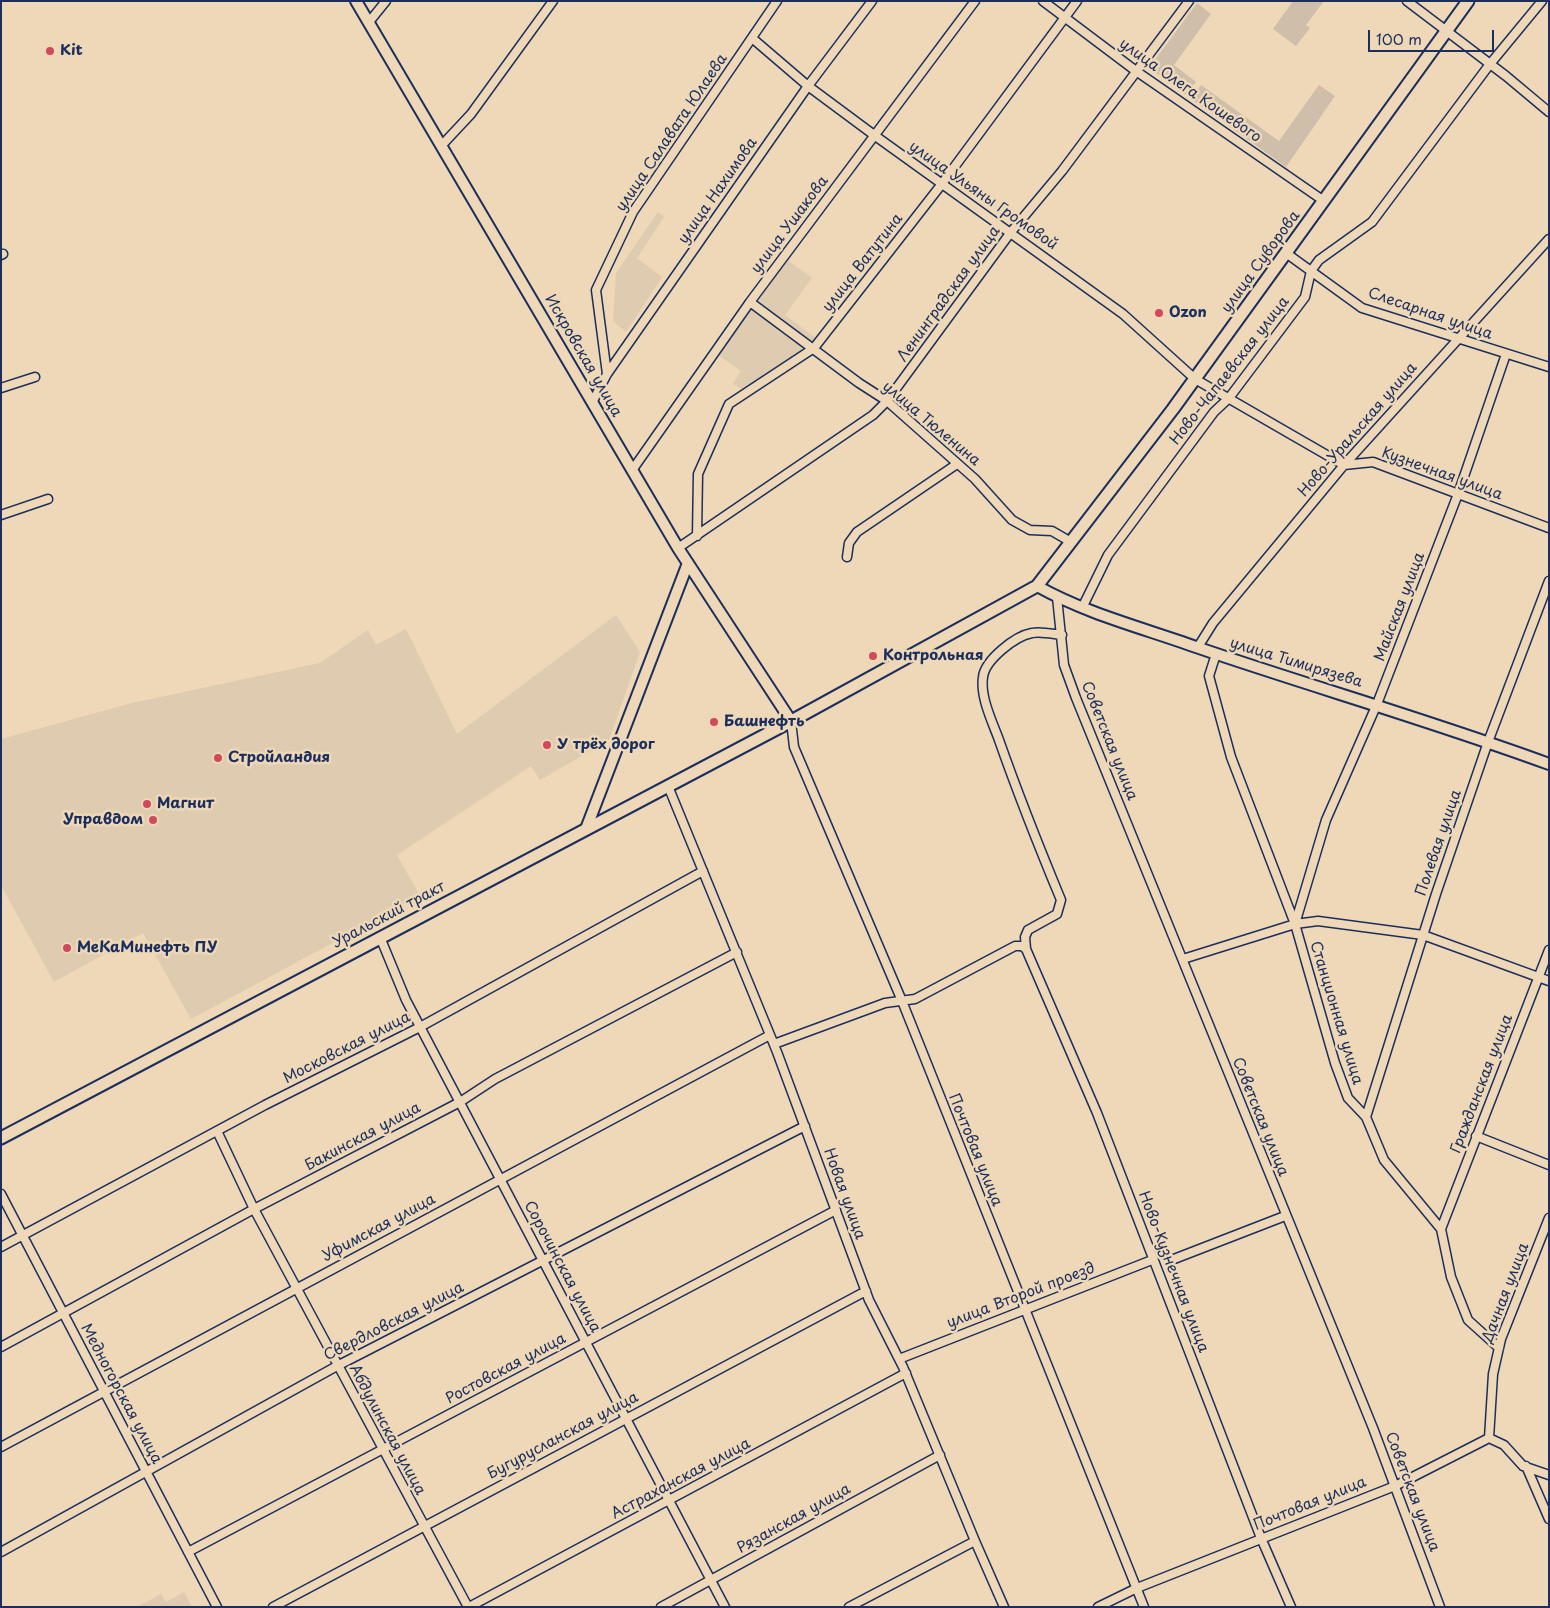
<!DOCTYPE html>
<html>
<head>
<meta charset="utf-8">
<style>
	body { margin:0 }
	#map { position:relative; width:1550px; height:1608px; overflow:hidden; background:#eed8b7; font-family:"Playpen Sans",sans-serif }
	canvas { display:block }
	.frame { position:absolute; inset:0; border:2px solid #1b2f5e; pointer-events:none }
	.scale { position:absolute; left:1368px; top:30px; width:126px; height:22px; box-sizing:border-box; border:2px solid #1b2f5e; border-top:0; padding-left:6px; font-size:15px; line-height:18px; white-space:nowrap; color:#1b2f5e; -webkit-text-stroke:4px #eed8b7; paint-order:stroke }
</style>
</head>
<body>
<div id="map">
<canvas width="1550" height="1608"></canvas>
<div class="frame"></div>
<div class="scale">100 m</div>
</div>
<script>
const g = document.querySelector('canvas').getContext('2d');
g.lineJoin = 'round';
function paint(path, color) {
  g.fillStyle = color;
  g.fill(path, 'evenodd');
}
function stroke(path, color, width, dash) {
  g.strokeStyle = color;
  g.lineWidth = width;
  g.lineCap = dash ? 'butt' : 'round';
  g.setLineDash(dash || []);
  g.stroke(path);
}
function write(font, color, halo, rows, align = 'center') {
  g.font = font + ' "Playpen Sans",sans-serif';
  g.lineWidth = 5;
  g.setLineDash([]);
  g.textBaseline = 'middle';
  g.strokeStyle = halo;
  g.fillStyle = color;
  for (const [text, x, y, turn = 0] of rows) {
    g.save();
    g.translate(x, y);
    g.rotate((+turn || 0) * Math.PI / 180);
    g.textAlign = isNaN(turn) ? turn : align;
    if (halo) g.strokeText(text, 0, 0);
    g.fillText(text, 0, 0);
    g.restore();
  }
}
const built = new Path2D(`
	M658 212 664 217 637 258 662 277 626 332 613 321 616 273Z
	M786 259 812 278 785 315 817 339 812 346 743 390 733 384 741 371 718 355Z
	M616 615 640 652 609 740 540 780 531 766 397 855 420 896 191 1019 143 933 54 982 1 885V739L132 703 320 663 368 630 376 645 406 629 457 734Z
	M184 1592 192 1607H137L161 1594 166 1602Z`);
const green = new Path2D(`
	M1293 1H1324L1306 25 1310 28 1296 46 1273 29Z
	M1197 3 1211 14 1174 65 1196 82 1186 95 1149 68Z
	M1201 85 1279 141 1319 85 1335 96 1286 167 1191 99Z`);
const street = new Path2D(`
	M1043 1 1136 71 1324 201
	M1407 1 1506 76 1549 112
	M369 22 386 1
	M752 38 808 86 874 135 1123 314 1195 379 1344 465 1373 462 1549 528
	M442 145 471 114 553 1
	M1286 253 1362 308 1549 367
	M1 255 3 254
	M750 302 859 383 887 401 975 479 1012 520 1030 530 1052 531 1071 542
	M607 374 596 290 633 212 777 1
	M1 388 35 377
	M593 401 607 374 808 86 872 1
	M633 469 750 302 975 1
	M1 515 48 499
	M697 536 698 474 729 404 814 348 941 185 1077 1
	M678 548 873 415 887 401 1011 232 1062 171 1189 1
	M847 557 849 543 857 532 957 464
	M1057 597 1064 665 1076 698 1373 1428 1440 1607
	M1082 608 1108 555 1214 412 1229 398 1305 297 1311 271 1319 260 1372 222 1490 64 1542 1
	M1062 635C1053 634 1040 631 1032 633 1015 636 985 660 983 677 980 697 992 721 999 740 1018 794 1039 847 1061 900L1057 914 1028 930 1025 937 1026 949 1097 1113 1261 1538 1291 1607
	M1198 647 1213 623 1344 465 1549 239
	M1216 654 1209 676 1231 757 1295 924 1335 1063 1348 1098 1366 1117 1384 1160 1441 1229 1451 1277 1468 1320 1499 1348
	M791 721 794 747 902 1001 1144 1607
	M668 786 777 1052 869 1300 903 1367 975 1541 1004 1607
	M1295 924 1326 820 1377 704 1458 494 1506 354
	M380 937 406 1000 725 1607
	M1183 959 1295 924 1318 921 1423 935 1549 981
	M774 1044 885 1003 915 999 1015 946H1022L1026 949
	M1366 1117 1436 894 1488 742 1549 581
	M217 1131 254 1209 468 1607
	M1476 1136 1549 1165
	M1 1194 217 1607
	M1441 1229 1549 950
	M1 1247 265 1105 420 1027 703 871
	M1174 1259 1285 1216
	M1 1347 254 1209 460 1102 495 1079 737 952
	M899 1359 1152 1260
	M1489 1438 1493 1374 1501 1339 1549 1218
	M1489 1438 1504 1445 1523 1466 1549 1475
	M1 1447 770 1035
	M1526 1466 1549 1519
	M1 1552 337 1366 805 1126
	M188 1552 836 1210
	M273 1607 866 1291
	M469 1607 906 1373
	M661 1607 940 1455
	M849 1607 975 1541
	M1098 1607 1137 1588 1395 1486 1489 1438`);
const secondary = new Path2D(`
	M356 1 678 548 791 721
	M1037 586C1087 614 1143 628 1196 647 1313 687 1432 721 1549 764
	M586 829 688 563`);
const primary = new Path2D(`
	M1 1138 784 725 1037 586 1173 409 1468 1`);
const markers = [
	[50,51,5,"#d1495b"],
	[1159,313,5,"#d1495b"],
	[873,656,5,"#d1495b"],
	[714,722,5,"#d1495b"],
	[547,745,5,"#d1495b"],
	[218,758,5,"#d1495b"],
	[147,804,5,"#d1495b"],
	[153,820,5,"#d1495b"],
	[67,948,5,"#d1495b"]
];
const poiNames = [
	["Kit",60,51],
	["Ozon",1169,313],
	["Контрольная",883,656],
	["Башнефть",724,722],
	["У трёх дорог",557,745],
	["Стройландия",228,758],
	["Магнит",157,804],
	["Управдом",143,820,"right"],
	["МеКаМинефть ПУ",77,948]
];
const streetNames = [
	["улица Олега Кошевого",1190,91,35],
	["улица Салавата Юлаева",672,133,-56],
	["улица Нахимова",718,191,-55],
	["улица Ульяны Громовой",983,196,35],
	["улица Ушакова",790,225,-53],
	["улица Суворова",1261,262,-54],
	["улица Ватутина",863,263,-52],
	["Ленинградская улица",949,294,-54],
	["Слесарная улица",1430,314,19],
	["Искровская улица",583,356,60],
	["Ново-Чапаевская улица",1230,371,-52],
	["улица Тюленина",931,424,40],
	["Ново-Уральская улица",1358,430,-49],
	["Кузнечная улица",1442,474,20],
	["Майская улица",1400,607,-69],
	["улица Тимирязева",1296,663,17],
	["Советская улица",1109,741,68],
	["Полевая улица",1439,843,-71],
	["Уральский тракт",389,915,-28],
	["Станционная улица",1336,1013,73],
	["Московская улица",347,1048,-27],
	["Гражданская улица",1482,1084,-69],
	["Советская улица",1260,1117,68],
	["Бакинская улица",363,1137,-28],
	["Почтовая улица",975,1150,68],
	["Новая улица",844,1194,70],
	["Уфимская улица",379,1228,-28],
	["Сорочинская улица",562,1267,62],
	["Ново-Кузнечная улица",1173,1272,69],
	["Дачная улица",1506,1293,-69],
	["улица Второй проезд",1021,1296,-21],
	["Свердловская улица",394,1322,-27],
	["Ростовская улица",506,1369,-28],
	["Медногорская улица",121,1394,62],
	["Абдулинская улица",387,1430,62],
	["Бугурусланская улица",563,1436,-28],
	["Астраханская улица",681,1479,-28],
	["Советская улица",1412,1492,69],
	["Почтовая улица",1310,1504,-22],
	["Рязанская улица",794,1519,-29]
];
paint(built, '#decbb0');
paint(green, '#cfbfaa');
stroke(street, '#1b2f5e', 11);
stroke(secondary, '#1b2f5e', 14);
stroke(primary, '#1b2f5e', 15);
stroke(street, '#eed8b7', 8);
stroke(secondary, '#eed8b7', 10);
stroke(primary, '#eed8b7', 11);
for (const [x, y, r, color] of markers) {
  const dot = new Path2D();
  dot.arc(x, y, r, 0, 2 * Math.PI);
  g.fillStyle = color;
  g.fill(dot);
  stroke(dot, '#eed8b7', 2);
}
write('bold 15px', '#1b2f5e', '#eed8b7', poiNames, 'left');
write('15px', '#1b2f5e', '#eed8b7', streetNames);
</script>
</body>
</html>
